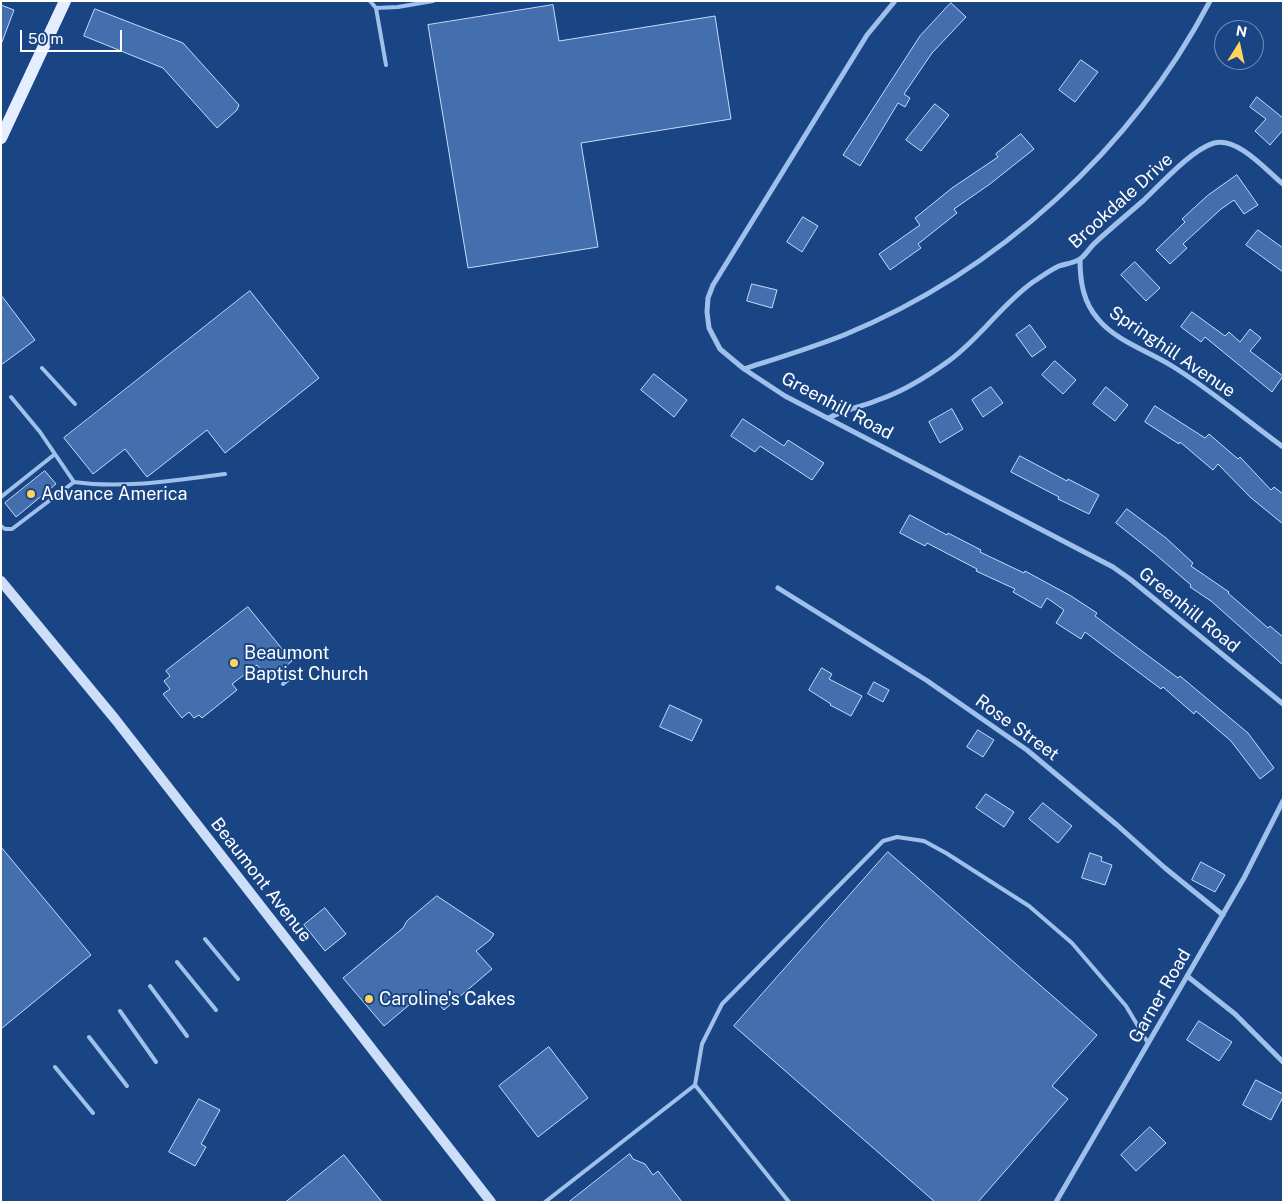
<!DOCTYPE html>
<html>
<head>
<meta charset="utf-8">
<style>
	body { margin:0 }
	#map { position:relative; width:1284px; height:1203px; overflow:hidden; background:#1a4585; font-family:"Public Sans",sans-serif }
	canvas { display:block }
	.frame { position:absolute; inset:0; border:2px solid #fff; pointer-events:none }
	.north { position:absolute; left:1214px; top:20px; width:50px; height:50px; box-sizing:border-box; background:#1a4585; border:1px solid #768fb6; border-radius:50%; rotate:10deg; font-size:14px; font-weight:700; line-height:20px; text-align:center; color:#fff }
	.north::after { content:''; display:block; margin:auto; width:18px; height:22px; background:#fed45c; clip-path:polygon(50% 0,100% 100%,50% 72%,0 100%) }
	.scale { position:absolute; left:20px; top:30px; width:102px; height:22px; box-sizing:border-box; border:2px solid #fff; border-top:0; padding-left:6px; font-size:15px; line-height:18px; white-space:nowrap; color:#fff; -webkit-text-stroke:4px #1a4585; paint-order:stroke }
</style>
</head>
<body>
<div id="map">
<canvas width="1284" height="1203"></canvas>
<div class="frame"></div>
<div class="north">N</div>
<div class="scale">50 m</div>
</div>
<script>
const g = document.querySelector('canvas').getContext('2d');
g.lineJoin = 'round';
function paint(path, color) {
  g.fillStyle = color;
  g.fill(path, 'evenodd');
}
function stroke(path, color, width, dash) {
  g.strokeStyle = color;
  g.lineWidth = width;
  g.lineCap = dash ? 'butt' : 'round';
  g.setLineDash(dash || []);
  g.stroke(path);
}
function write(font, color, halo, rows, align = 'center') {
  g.font = font + ' "Public Sans",sans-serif';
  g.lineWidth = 4;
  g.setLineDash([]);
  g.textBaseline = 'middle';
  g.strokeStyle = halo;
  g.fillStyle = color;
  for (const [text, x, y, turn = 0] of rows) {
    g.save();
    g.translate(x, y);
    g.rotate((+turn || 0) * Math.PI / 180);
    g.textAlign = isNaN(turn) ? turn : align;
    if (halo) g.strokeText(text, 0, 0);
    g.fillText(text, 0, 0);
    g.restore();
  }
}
const building = new Path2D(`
	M951 3 966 17 932 53 904 94 910 98 905 107 898 103 860 166 843 155 920 36Z
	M1 5 14 10 2 42H1Z
	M553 5 559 41 715 16 731 119 581 143 598 247 468 268 428 25Z
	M95 9 183 43 239 105 237 110 217 128 163 68 84 36Z
	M1081 60 1098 72 1075 102 1059 90Z
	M1257 97 1283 118V130L1270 145 1255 131 1266 119 1250 107Z
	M935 104 949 115 921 151 906 140Z
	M1021 134 1034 149 990 184 954 209 957 213 918 244 921 248 890 270 879 254 920 225 915 218 952 188 998 157 996 154Z
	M1237 175 1258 205 1244 214 1234 200 1221 209 1183 244 1187 248 1170 264 1156 250 1185 222 1182 219 1207 196Z
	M803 217 818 226 802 252 787 242Z
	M1258 230 1283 248V272L1246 245Z
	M1135 262 1160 288 1146 301 1121 275Z
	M752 284 777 290 772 308 747 301Z
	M250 291 319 378 225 453 207 430 147 477 125 449 93 474 64 438Z
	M1 295 35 340 1 365Z
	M1192 312 1225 336 1229 332 1240 342 1250 329 1261 338 1250 351 1283 376 1272 392 1205 337 1201 342 1181 327Z
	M1030 325 1046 347 1032 357 1016 335Z
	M1055 361 1076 380 1063 394 1042 375Z
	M654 374 687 400 674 417 641 390Z
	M991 387 1003 403 983 417 972 400Z
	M1106 387 1128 405 1115 421 1093 404Z
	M1155 406 1205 438 1209 434 1238 459 1240 457 1271 490 1274 487 1283 494V524L1250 497 1218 464 1213 470 1180 442 1179 444 1145 422Z
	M952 409 963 429 940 443 929 422Z
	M743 419 784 446 788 440 824 463 812 480 760 446 755 452 731 436Z
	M1020 456 1067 481 1068 479 1099 495 1089 514 1058 499 1059 497 1011 472Z
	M45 471 56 484 16 517 5 503Z
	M1127 509 1166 538 1193 563 1191 566 1229 592 1228 593 1268 628 1270 626 1283 637V665L1211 601 1190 587 1191 585 1155 554 1116 523Z
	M910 515 947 535 948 533 981 550 980 552 1024 573 1025 571 1071 596 1097 613 1095 616 1178 678 1180 676 1248 733 1274 768 1260 779 1231 741 1196 711 1194 714 1163 687 1161 689 1085 632 1081 639 1056 623 1064 610 1047 598 1041 608 1013 592 1015 589 976 571 977 569 927 543 925 546 900 533Z
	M248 607 292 661 275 675 274 673 268 678 257 665 232 684 237 690 202 718 199 715 194 718 189 712 182 718 163 694 170 689 164 681 170 676 166 671Z
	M822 668 832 674 829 679 862 696 851 716 830 705 831 704 809 690Z
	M874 682 889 690 883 702 868 694Z
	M670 705 702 720 692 741 660 727Z
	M978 730 994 740 983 757 967 747Z
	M986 794 1014 812 1004 827 976 808Z
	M1043 803 1072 826 1058 843 1029 819Z
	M1 847 91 955 1 1029Z
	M888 852 1097 1035 1052 1086 1068 1099 978 1202H935L734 1026Z
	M1090 853 1102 857 1101 861 1112 865 1105 885 1082 878Z
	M1201 862 1225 875 1215 892 1192 880Z
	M437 896 494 934 490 940 476 951 492 969 444 1010 427 990 384 1026 343 978 403 928 407 921Z
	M325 908 346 934 325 951 304 925Z
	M1199 1021 1232 1042 1219 1061 1187 1040Z
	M549 1047 588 1098 538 1137 499 1086Z
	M1256 1080 1283 1094V1097L1271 1120 1243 1105Z
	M199 1099 220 1110 201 1144 206 1147 195 1166 169 1152Z
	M1150 1127 1166 1143 1136 1171 1121 1155Z
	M630 1154 633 1159 645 1164 653 1175 658 1171 682 1202H569Z
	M344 1155 382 1202H286Z`);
const lane = new Path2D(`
	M370 1 376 8 398 7 433 1
	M376 8 386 65
	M42 368 75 404
	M11 397 40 432 74 482
	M1 497 55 454
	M1 526 5 529H12L74 482C124 489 175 480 225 474
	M283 684 290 678
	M205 939 238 979
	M177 962 216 1010
	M150 986 187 1036
	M120 1011 156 1062
	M89 1037 127 1086
	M55 1067 93 1113
	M695 1085 702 1044 722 1004 883 841 897 837 924 841 946 853 1029 906 1072 943 1126 1006 1148 1043
	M545 1202 695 1085 789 1202`);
const street = new Path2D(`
	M895 1 867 35 713 285 708 298 707 312 709 328 720 349 744 369 785 396 1113 567 1130 579 1283 704
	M1080 259C1080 281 1083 302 1098 319 1116 341 1148 351 1172 366 1211 390 1246 420 1283 447
	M744 369C778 358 811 348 844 335 999 271 1132 149 1210 1
	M829 418C844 409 862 407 878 400 905 391 928 376 950 360 981 337 1002 304 1033 282 1041 277 1050 270 1059 266 1065 264 1074 263 1080 259 1086 255 1090 247 1096 242 1111 228 1128 214 1144 200 1161 184 1191 150 1214 143 1238 137 1266 170 1283 184
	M778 588 926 680 1027 750 1117 825 1165 868 1223 915
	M1187 976 1235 1014 1283 1062
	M1056 1202 1244 878 1283 801`);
const secondary = new Path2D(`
	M1 581 115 719 491 1202`);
const primary = new Path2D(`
	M1 138 65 1`);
const markers = [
	[31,494,5,"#fed45c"],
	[234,663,5,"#fed45c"],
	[369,999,5,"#fed45c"]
];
const streetNames = [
	["Brookdale Drive",1121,201,-42],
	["Springhill Avenue",1172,352,34],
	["Greenhill Road",837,406,28],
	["Greenhill Road",1189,610,39],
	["Rose Street",1017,728,36],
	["Beaumont Avenue",261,880,52],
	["Garner Road",1160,996,-60]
];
const poiNames = [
	["Advance America",41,494],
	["Beaumont",244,653],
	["Baptist Church",244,674],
	["Caroline's Cakes",379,999]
];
paint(building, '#436fae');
stroke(building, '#c5dbf9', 1);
stroke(lane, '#a0c0ec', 4);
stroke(street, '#a0c0ec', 5);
stroke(secondary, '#ccdef8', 10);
stroke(primary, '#e5eeff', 12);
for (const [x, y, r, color] of markers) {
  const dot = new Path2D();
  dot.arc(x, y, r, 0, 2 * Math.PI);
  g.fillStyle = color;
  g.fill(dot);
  stroke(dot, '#1a4585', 2);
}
write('18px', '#fff', '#1a4585', streetNames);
write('18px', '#fff', '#1a4585', poiNames, 'left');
</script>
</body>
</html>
